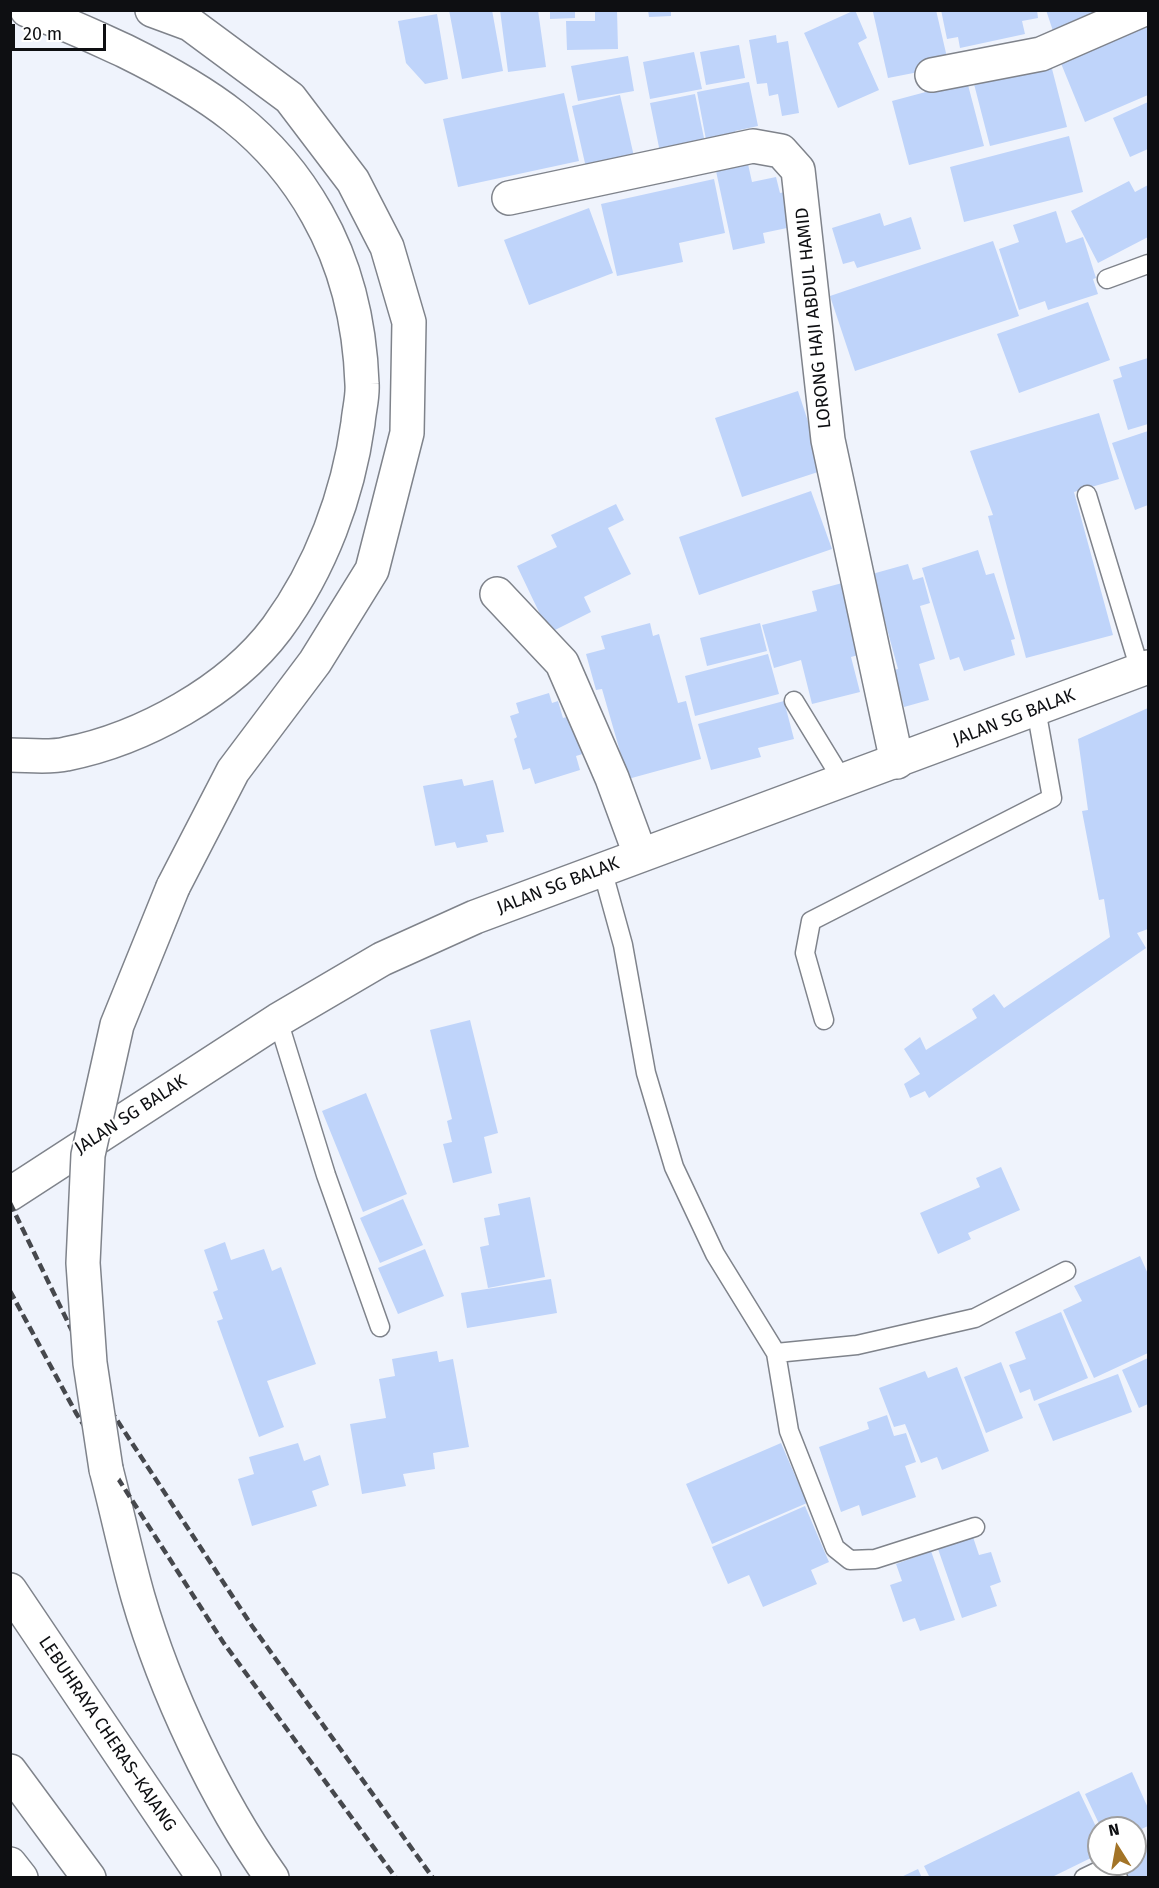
<!DOCTYPE html>
<html>
<head>
<meta charset="utf-8">
<style>
	body { margin:0 }
	#map { position:relative; width:1159px; height:1888px; overflow:hidden; background:#eff3fc; font-family:"Fira Sans",sans-serif }
	canvas { display:block }
	.frame { position:absolute; inset:0; border:12px solid #0e0f12; pointer-events:none }
	.north { position:absolute; left:1087px; top:1816px; width:60px; height:60px; box-sizing:border-box; background:#fff; border:2px solid #9f9fa0; border-radius:50%; rotate:349deg; font-size:16px; font-weight:700; line-height:24px; text-align:center; color:#0e0f12 }
	.north::after { content:''; display:block; margin:auto; width:21px; height:27px; background:#a37427; clip-path:polygon(50% 0,100% 100%,50% 72%,0 100%) }
	.scale { position:absolute; left:12px; top:24px; width:94px; height:27px; box-sizing:border-box; border:3px solid #0e0f12; border-top:0; padding-left:8px; font-size:18px; line-height:21px; white-space:nowrap; color:#0e0f12; -webkit-text-stroke:4px #fff; paint-order:stroke }
</style>
</head>
<body>
<div id="map">
<canvas width="1159" height="1888"></canvas>
<div class="frame"></div>
<div class="north">N</div>
<div class="scale">20 m</div>
</div>
<script>
const g = document.querySelector('canvas').getContext('2d');
g.lineJoin = 'round';
function paint(path, color) {
  g.fillStyle = color;
  g.fill(path, 'evenodd');
}
function stroke(path, color, width, dash) {
  g.strokeStyle = color;
  g.lineWidth = width;
  g.lineCap = dash ? 'butt' : 'round';
  g.setLineDash(dash || []);
  g.stroke(path);
}
function write(font, color, halo, rows, align = 'center') {
  g.font = font + ' "Fira Sans",sans-serif';
  g.lineWidth = 4.5;
  g.setLineDash([]);
  g.textBaseline = 'middle';
  g.strokeStyle = halo;
  g.fillStyle = color;
  for (const [text, x, y, turn = 0] of rows) {
    g.save();
    g.translate(x, y);
    g.rotate((+turn || 0) * Math.PI / 180);
    g.textAlign = isNaN(turn) ? turn : align;
    if (halo) g.strokeText(text, 0, 0);
    g.fillText(text, 0, 0);
    g.restore();
  }
}
const building = new Path2D(`
	M449 10H492L503 71 462 79Z
	M500 10H538L546 67 508 72Z
	M550 10H575V18L550 19Z
	M595 10H617L618 49 567 50 566 21H595Z
	M648 10H671V16L649 17Z
	M855 10 867 38 858 43 879 90 838 108 804 33Z
	M878 10H936L949 66 888 78 873 12Z
	M941 10H1037L1038 18 1022 21 1025 34 960 48 958 37 947 39Z
	M1046 10H1110L1053 31Z
	M437 14 448 79 425 84 406 63 398 21Z
	M1148 24V95L1085 122 1060 61Z
	M776 35 777 43 788 41 799 113 782 116 778 94 769 96 767 83 757 84 749 40Z
	M739 45 745 78 706 85 700 52Z
	M694 52 702 89 650 99 643 62Z
	M628 56 634 91 578 101 571 66Z
	M1051 65 1067 127 990 146 974 84Z
	M967 81 984 146 909 165 892 101Z
	M749 82 758 126 735 131 738 144 708 150 697 92Z
	M564 93 579 161 458 187 443 119Z
	M695 94 706 148 661 157 650 103Z
	M620 95 635 161 587 172 572 106Z
	M1148 102V149L1130 157 1113 118Z
	M1069 136 1083 192 964 222 950 167Z
	M748 164 752 182 776 177 780 193 791 191 797 219 786 221 787 228 763 233 765 243 733 250 716 171Z
	M714 179 725 233 679 243 683 262 617 276 601 204Z
	M1129 181 1135 192 1148 185V237L1098 263 1071 211Z
	M589 208 613 273 529 305 504 240Z
	M1056 211 1066 243 1083 237 1096 278 1093 279 1098 294 1048 310 1045 301 1019 310 999 249 1019 242 1013 225Z
	M880 213 884 226 911 217 921 249 857 268 854 261 843 264 832 228Z
	M993 241 1019 316 855 371 830 296Z
	M1088 302 1110 360 1019 393 997 334Z
	M1148 358V424L1128 430 1113 380 1122 377 1119 367Z
	M798 391 824 470 742 497 715 418Z
	M1099 413 1119 479 1074 492 1113 635 1026 658 988 516 993 515 970 451Z
	M1148 431V505L1135 510 1112 443Z
	M811 491 832 549 699 595 679 537Z
	M616 504 624 520 608 528 631 574 584 597 591 612 549 633 517 566 557 547 551 535Z
	M978 550 986 575 994 573 1015 639 1011 640 1015 655 964 671 959 657 950 660 922 568Z
	M908 564 913 580 923 577 930 603 920 606 935 659 919 664 929 700 904 707 894 670 898 669 872 574Z
	M850 581 869 652 851 657 860 692 812 704 801 660 774 668 762 625 817 611 812 591Z
	M650 623 653 636 659 634 678 703 686 701 701 759 628 779 602 689 596 690 586 654 605 649 601 636Z
	M760 623 767 651 707 666 700 638Z
	M768 654 779 694 695 716 685 676Z
	M549 693 552 703 558 701 563 718 577 714 589 752 576 756 580 770 535 784 530 768 523 770 514 739 517 737 510 716 519 713 516 703Z
	M784 701 794 739 758 748 761 757 711 770 698 724Z
	M1148 708V929L1137 933 1146 948 929 1098 925 1091 910 1098 904 1084 920 1074 904 1049 920 1037 926 1050 977 1018 972 1009 994 994 1004 1008 1110 937 1104 899 1099 900 1082 811 1088 810 1078 739Z
	M462 779 464 786 493 780 504 832 486 835 488 842 457 848 455 842 435 846 423 786Z
	M470 1020 498 1133 484 1137 492 1173 453 1183 443 1144 452 1142 447 1121 452 1119 430 1030Z
	M366 1093 407 1194 363 1212 322 1111Z
	M1001 1167 1020 1210 968 1233 971 1239 938 1254 920 1213 980 1187 976 1178Z
	M530 1197 545 1277 488 1288 480 1247 489 1245 484 1218 500 1215 498 1204Z
	M403 1199 423 1245 380 1263 360 1218Z
	M225 1242 231 1260 264 1249 272 1271 281 1267 316 1364 267 1381 284 1427 259 1437 217 1321 223 1319 213 1292 218 1290 204 1250Z
	M425 1249 444 1296 398 1314 378 1268Z
	M1140 1256 1148 1274V1353L1094 1378 1063 1310 1082 1301 1074 1286Z
	M551 1279 557 1313 467 1328 461 1293Z
	M1061 1312 1088 1378 1034 1401 1030 1389 1020 1393 1009 1365 1026 1359 1015 1332Z
	M437 1351 439 1362 453 1359 469 1447 433 1453 435 1469 403 1474 406 1486 362 1494 350 1424 386 1418 379 1379 395 1376 392 1359Z
	M1148 1358V1404L1139 1408 1122 1370Z
	M1001 1362 1023 1418 986 1433 964 1377Z
	M957 1367 989 1451 942 1470 937 1457 921 1463 905 1424 894 1427 879 1388 925 1371 928 1378Z
	M1118 1374 1132 1412 1053 1441 1038 1404Z
	M887 1415 894 1436 906 1433 916 1462 905 1466 916 1497 862 1516 859 1505 841 1512 819 1447 869 1429 867 1422Z
	M298 1443 304 1461 320 1455 329 1485 312 1491 317 1506 252 1526 238 1479 254 1474 249 1457Z
	M781 1443 807 1503 712 1544 686 1484Z
	M805 1506 829 1562 811 1570 817 1584 763 1607 749 1575 728 1584 712 1547Z
	M973 1537 979 1555 991 1552 1001 1582 990 1586 997 1606 962 1618 938 1549Z
	M931 1551 955 1620 920 1631 915 1618 903 1622 890 1585 902 1581 896 1564Z
	M1132 1772 1148 1808V1826L1135 1832V1828H1101L1085 1794Z
	M1079 1791 1099 1833V1854L1050 1878H930L924 1866Z
	M1148 1845V1878H1124L1118 1864H1135V1852Z
	M918 1869 922 1878H899Z`);
const service = new Path2D(`
	M1107 279 1148 264
	M1087 495 1140 670
	M794 701 843 781
	M602 869 623 945 646 1073 674 1167 715 1254 776 1353 789 1431 835 1548 850 1560 875 1559 975 1527
	M278 1020 326 1175 380 1327
	M824 1020 805 953 811 921 1052 798 1036 709
	M776 1353 857 1345 975 1318 1066 1271
	M1084 1878 1109 1866 1118 1878`);
const minor = new Path2D(`
	M932 75 1041 54 1142 10
	M509 198 753 146 781 151 798 170 828 440 897 762
	M497 594 562 663 612 778 640 854`);
const tertiary = new Path2D(`
	M10 1194 278 1020 382 959 475 917 1148 667`);
const motorway = new Path2D(`
	M152 10 190 24 290 98 353 181 387 247 409 322 407 433 372 570 315 662 233 771 173 887
	M10 755C28 755 49 758 66 754 142 739 230 691 277 628 321 568 348 495 358 423 359 410 363 397 362 384 360 325 346 265 317 214 271 132 206 91 125 51 92 36 62 21 27 10
	M106 1469C117 1511 126 1555 138 1597 165 1690 216 1799 272 1878
	M10 1590 204 1878
	M10 1771 89 1878
	M10 1864 21 1878`);
const rail = new Path2D(`
	M10 1203 111 1411 252 1626 433 1878
	M10 1291 76 1413 223 1642 396 1878`);
const motorwayBridge = new Path2D(`
	M106 1469 90 1363 83 1263 88 1155 117 1025 173 887`);
const streetNames = [
	["LORONG HAJI ABDUL HAMID",814,318,-96],
	["JALAN SG BALAK",1014,718,-21],
	["JALAN SG BALAK",558,886,-21],
	["JALAN SG BALAK",131,1115,-33],
	["LEBUHRAYA CHERAS–KAJANG",107,1734,56]
];
paint(building, '#bfd4fa');
stroke(service, '#7f838b', 21);
stroke(minor, '#7f838b', 36);
stroke(tertiary, '#7f838b', 36);
stroke(motorway, '#7f838b', 36);
stroke(service, '#fff', 18);
stroke(minor, '#fff', 33);
stroke(tertiary, '#fff', 33);
stroke(motorway, '#fff', 33);
stroke(rail, '#46484d', 4.5, [9, 4.5]);
stroke(motorwayBridge, '#7f838b', 36, []);
stroke(motorwayBridge, '#fff', 33);
write('18px', '#0e0f12', '#fff', streetNames);
</script>
</body>
</html>
